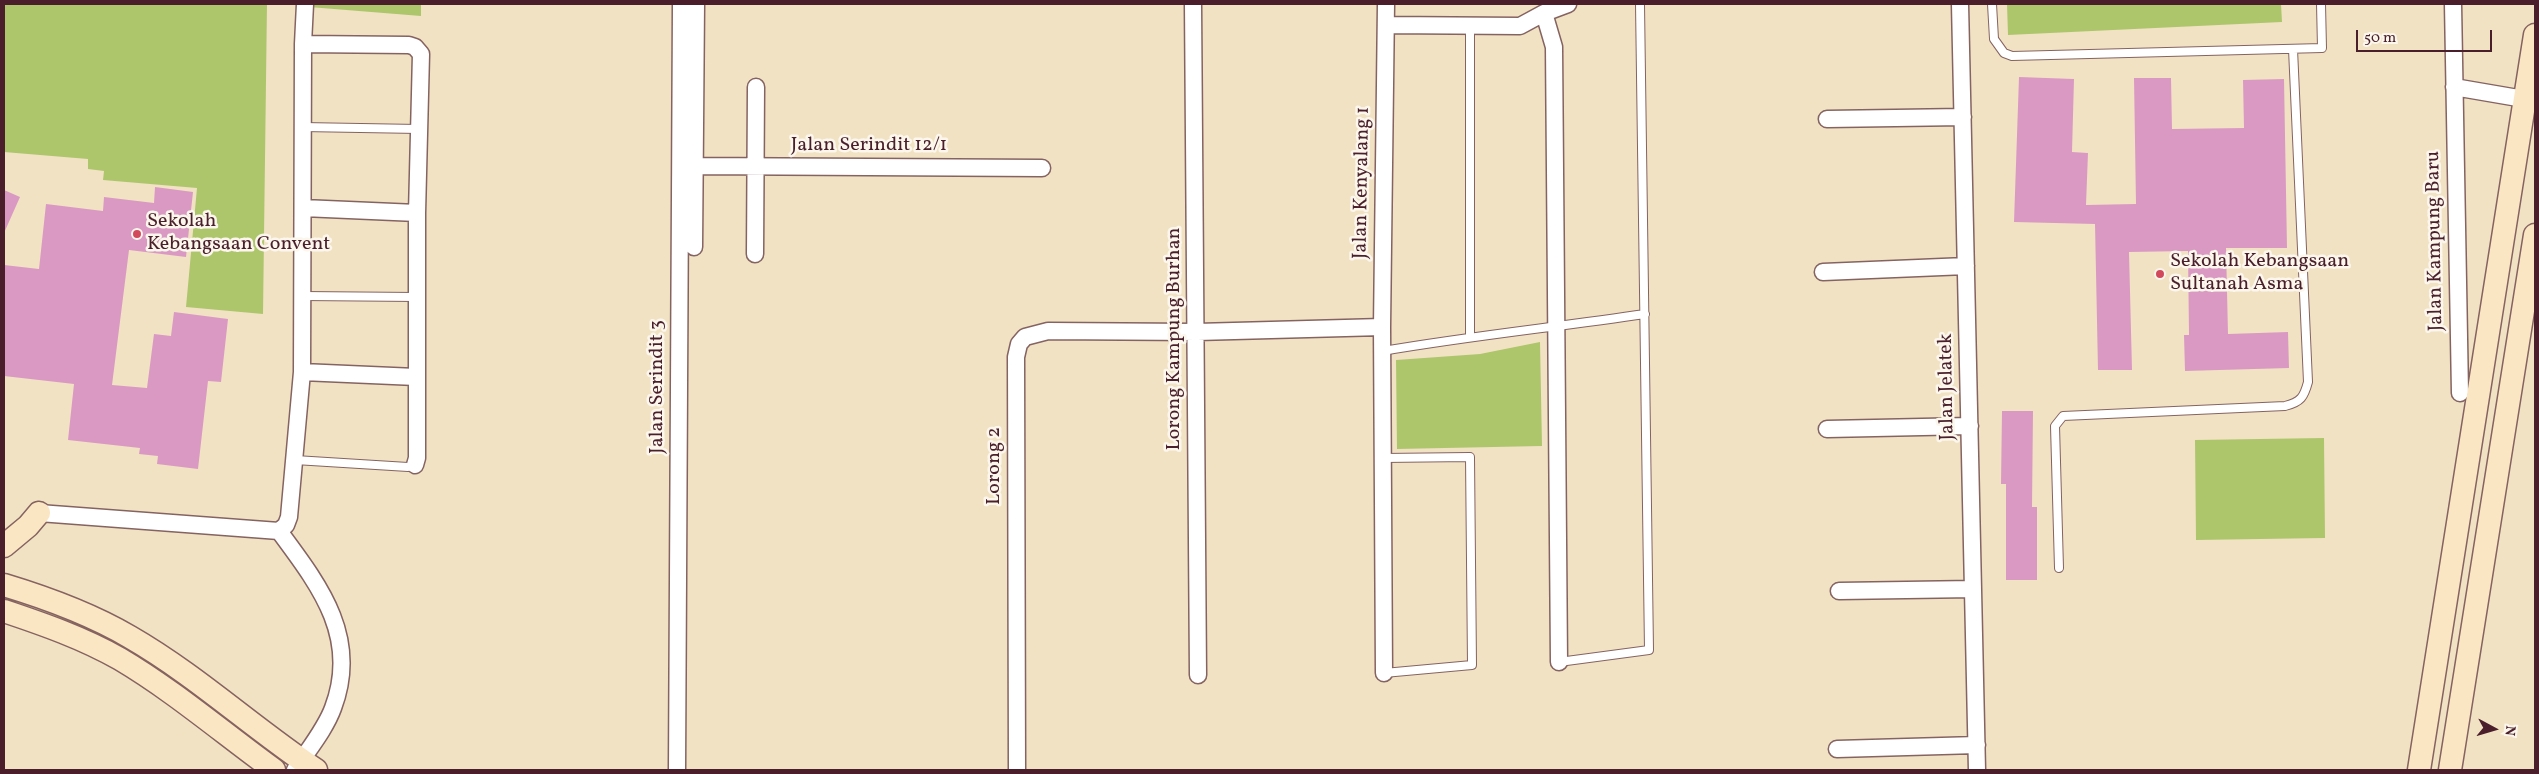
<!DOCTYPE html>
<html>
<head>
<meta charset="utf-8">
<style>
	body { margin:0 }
	#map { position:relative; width:2539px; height:774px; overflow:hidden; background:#f2e2c4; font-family:Vollkorn,serif }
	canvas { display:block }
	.frame { position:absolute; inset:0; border:5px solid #4a1f2b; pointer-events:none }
	.north { position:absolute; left:2469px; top:704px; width:50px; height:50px; -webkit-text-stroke:4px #fbf7ec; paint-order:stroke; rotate:96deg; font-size:14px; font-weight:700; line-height:20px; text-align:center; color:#4a1f2b }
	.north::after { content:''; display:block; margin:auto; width:18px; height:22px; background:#4a1f2b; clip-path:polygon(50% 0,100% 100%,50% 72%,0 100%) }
	.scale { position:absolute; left:2356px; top:30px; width:136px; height:22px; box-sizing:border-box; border:2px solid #4a1f2b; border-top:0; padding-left:6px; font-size:15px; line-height:18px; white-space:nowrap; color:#4a1f2b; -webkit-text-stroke:4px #fbf7ec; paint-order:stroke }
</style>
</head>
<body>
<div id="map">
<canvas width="2539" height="774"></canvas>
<div class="frame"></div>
<div class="north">N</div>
<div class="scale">50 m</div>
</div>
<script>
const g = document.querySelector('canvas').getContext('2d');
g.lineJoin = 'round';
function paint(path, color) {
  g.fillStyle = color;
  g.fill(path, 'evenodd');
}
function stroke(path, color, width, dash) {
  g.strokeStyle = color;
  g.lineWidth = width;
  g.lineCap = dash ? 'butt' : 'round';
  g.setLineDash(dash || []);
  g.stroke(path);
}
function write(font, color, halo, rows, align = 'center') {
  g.font = font + ' Vollkorn,serif';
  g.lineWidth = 5;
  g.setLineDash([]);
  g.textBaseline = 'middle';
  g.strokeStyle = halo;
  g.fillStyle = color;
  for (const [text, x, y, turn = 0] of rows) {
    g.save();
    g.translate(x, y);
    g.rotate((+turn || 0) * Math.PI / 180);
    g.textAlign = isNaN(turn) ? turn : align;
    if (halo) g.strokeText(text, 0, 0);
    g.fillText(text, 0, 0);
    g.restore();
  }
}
const green = new Path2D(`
	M4 4H267L263 314 186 307 197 188 103 180 104 171 88 169V159L4 152Z
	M309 4H421V16L309 7Z
	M2007 4H2281L2282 22 2008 35Z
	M1540 342 1542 446 1397 449 1396 360 1480 354Z
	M2324 438 2325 538 2196 540 2195 440Z`);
const building = new Path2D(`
	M2019 77 2074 79 2072 152 2088 153 2086 205 2136 204 2134 78H2171L2172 129 2244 128 2243 80 2284 79 2287 248H2226L2228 334 2288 332 2289 368 2185 371 2184 335H2189L2188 251 2129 252 2132 370H2098L2095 224 2014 222Z
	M155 187 193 192 186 257 129 250 112 385 147 388 154 334 171 336 174 312 228 319 221 382 208 381 198 469 157 464 158 456 139 454 140 448 68 440 74 384 4 376V265L39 269 46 204 103 211 104 197 154 203Z
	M4 190 20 197 4 233Z
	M2002 411H2033L2032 507H2037V580H2006V484H2001Z`);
const lane = new Path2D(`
	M1992 4 1994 39 2004 53 2012 56 2322 48 2321 4
	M1470 27V336
	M302 127 419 129
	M302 296 417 297
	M1383 351C1470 336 1558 327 1645 314
	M1383 458 1470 457 1472 665 1384 673
	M295 460 408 467 415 465
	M2059 568 2055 426 2063 416 2285 406C2301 402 2304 397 2308 382L2293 49
	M1559 662 1649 650 1640 4`);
const street = new Path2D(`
	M1193 4 1198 675
	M1960 4 1977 770
	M2453 4 2460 393
	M1544 13 1554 47 1559 662
	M1386 25 1520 26 1544 13 1568 4
	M303 44 409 45 415 47 421 54 417 213V458L415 465
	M2454 87 2524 99
	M1827 119 1963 117
	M695 166 1042 168
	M303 208 417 213
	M694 247 696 4
	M755 254 756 87
	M1823 272 1966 266
	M302 372 416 377
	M1827 429 1970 426
	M39 513 279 531C319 585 360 637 333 708 325 730 307 751 295 770
	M279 531 286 525 289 517 302 372 303 44 305 4
	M1839 591 1973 589
	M1384 673 1382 327 1386 4
	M1837 749 1977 745
	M677 770 681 4
	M1017 770 1016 357 1019 344 1025 337 1048 331 1197 332 1382 327`);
const secondary = new Path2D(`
	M4 546 28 526 39 513
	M4 585C47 598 91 614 130 637 196 675 253 728 316 770
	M4 611C43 624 83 638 120 659 174 691 223 733 274 770
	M2419 770 2535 35
	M2450 770 2535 235`);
const markers = [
	[137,234,5,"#d1495b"],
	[2160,274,5,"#d1495b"]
];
const streetNames = [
	["Jalan Serindit 12/1",869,146],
	["Jalan Kenyalang 1",1363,183,-89],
	["Jalan Kampung Baru",2436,241,-91],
	["Lorong Kampung Burhan",1175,339,-90],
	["Jalan Serindit 3",658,387,-90],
	["Jalan Jelatek",1948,387,-91],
	["Lorong 2",995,466,-90]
];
const poiNames = [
	["Sekolah",147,222],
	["Kebangsaan Convent",147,245],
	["Sekolah Kebangsaan",2170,262],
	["Sultanah Asma",2170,285]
];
paint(green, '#adc66c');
paint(building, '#da99c3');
stroke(lane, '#856361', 10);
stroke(street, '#856361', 19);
stroke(secondary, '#856361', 25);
stroke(lane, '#fff', 8);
stroke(street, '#fff', 16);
stroke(secondary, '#fbe6c3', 22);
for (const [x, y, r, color] of markers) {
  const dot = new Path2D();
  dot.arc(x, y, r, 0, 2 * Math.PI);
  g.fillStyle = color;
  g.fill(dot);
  stroke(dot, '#fbf7ec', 2);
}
write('20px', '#4a1f2b', '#fbf7ec', streetNames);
write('20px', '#4a1f2b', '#fbf7ec', poiNames, 'left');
</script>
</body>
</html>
